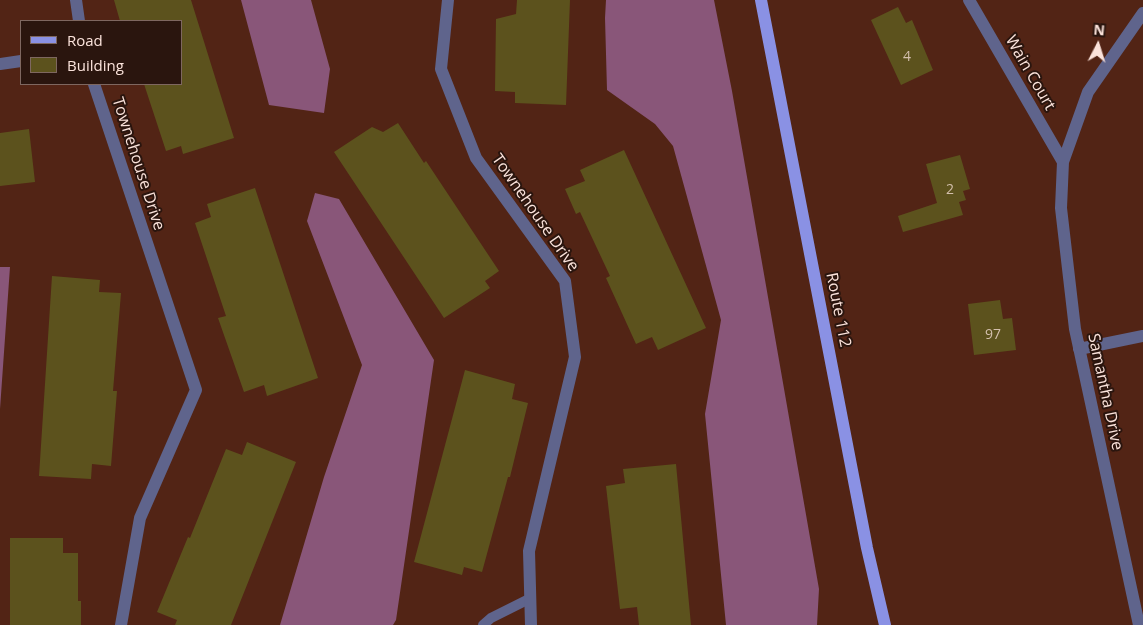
<!DOCTYPE html>
<html>
<head>
<meta charset="utf-8">
<style>
	body { margin:0 }
	#map { position:relative; width:1143px; height:625px; overflow:hidden; background:#522415; font-family:"Open Sans",sans-serif }
	canvas { display:block }
	.legend { position:absolute; left:20px; top:20px; width:162px; height:65px; box-sizing:border-box; background:#2a150e; border:1px solid #7e6760; margin:0; padding:6px 9px; list-style:none; font-size:15px; color:#fbe3db }
	.legend li { display:flex; align-items:center; gap:10px; height:25px }
	.legend b { width:25px; border:1px solid #7e6760 }
	.north { position:absolute; left:1073px; top:20px; width:50px; height:50px; -webkit-text-stroke:4px #2a150e; paint-order:stroke; rotate:5deg; font-size:14px; font-weight:700; line-height:20px; text-align:center; color:#fbe3db }
	.north::after { content:''; display:block; margin:auto; width:18px; height:22px; background:#fbe3db; clip-path:polygon(50% 0,100% 100%,50% 72%,0 100%) }
</style>
</head>
<body>
<div id="map">
<canvas width="1143" height="625"></canvas>
<ul class="legend">
<li><b style="height:6px;background:#8a91e4"></b>Road</li>
<li><b style="height:14px;background:#5c521d"></b>Building</li>
</ul>
<div class="north">N</div>
</div>
<script>
const g = document.querySelector('canvas').getContext('2d');
g.lineJoin = 'round';
function paint(path, color) {
  g.fillStyle = color;
  g.fill(path, 'evenodd');
}
function stroke(path, color, width, dash) {
  g.strokeStyle = color;
  g.lineWidth = width;
  g.lineCap = dash ? 'butt' : 'round';
  g.setLineDash(dash || []);
  g.stroke(path);
}
function write(font, color, halo, rows, align = 'center') {
  g.font = font + ' "Open Sans",sans-serif';
  g.lineWidth = 4;
  g.setLineDash([]);
  g.textBaseline = 'middle';
  g.strokeStyle = halo;
  g.fillStyle = color;
  for (const [text, x, y, turn = 0] of rows) {
    g.save();
    g.translate(x, y);
    g.rotate((+turn || 0) * Math.PI / 180);
    g.textAlign = isNaN(turn) ? turn : align;
    if (halo) g.strokeText(text, 0, 0);
    g.fillText(text, 0, 0);
    g.restore();
  }
}
const forest = new Path2D(`
	M241 0H311L330 69 324 113 269 105Z
	M606 0H714L732 91 819 589 817 625H726L705 414 721 320 673 146 655 124 607 90 605 18Z
	M315 193 339 199 434 360 396 620 393 625H280L324 477 362 365 307 221Z
	M0 267H10L0 409Z`);
const building = new Path2D(`
	M114 0H191L234 138 183 154 181 146 166 151 144 84H181V21H120Z
	M517 0H570L566 105 515 103V92L495 91 496 19 516 14Z
	M898 7 906 23 912 20 933 70 901 85 871 20Z
	M398 123 424 163 426 161 499 271 485 281 490 288 444 318 334 152 372 127 383 132Z
	M29 129 35 182 0 186V133Z
	M624 150 706 328 658 350 652 337 636 344 606 278 610 276 580 212 576 214 565 189 585 181 580 170Z
	M960 155 970 189 963 191 966 200 959 202 963 215 903 232 898 216 937 203 926 164Z
	M255 188 318 378 267 396 264 385 244 392 218 318 226 316 195 223 211 217 207 204Z
	M52 276 100 280 99 292 121 293 113 391H117L111 466 92 464 91 479 39 476Z
	M1000 300 1003 319 1012 318 1016 350 974 355 968 304Z
	M465 370 515 384 512 399 528 403 510 477H508L482 572 464 567 462 575 414 562Z
	M247 442 296 462 231 625H175L177 620 157 612 188 537 190 538 226 449 242 455Z
	M676 464 691 625H639L637 607 620 609 606 486 625 483 623 469Z
	M10 538H63V553H78V601H81V625H10Z`);
const lane = new Path2D(`
	M483 625 491 618 531 598`);
const street = new Path2D(`
	M76 0 79 21
	M448 0 441 69 476 158 565 281 575 357 529 551 531 625
	M969 0 1063 162
	M0 64 21 61
	M94 84 196 390 140 518 121 625
	M1079 349 1143 336
	M1139 625 1075 329 1061 208 1063 162 1088 92 1143 13`);
const primary = new Path2D(`
	M761 0 867 548 885 625`);
const numberNames = [
	["4",907,57],
	["2",950,190],
	["97",993,335]
];
const streetNames = [
	["Wain Court",1030,73,60],
	["Townehouse Drive",138,164,72],
	["Townehouse Drive",535,213,55],
	["Route 112",838,310,79],
	["Samantha Drive",1105,392,78]
];
paint(forest, '#895679');
paint(building, '#5c521d');
stroke(lane, '#5f648c', 10);
stroke(street, '#5f648c', 12);
stroke(primary, '#8a91e4', 12);
write('14px', '#d3bfac', null, numberNames);
write('16px', '#fbe3db', '#2a150e', streetNames);
</script>
</body>
</html>
